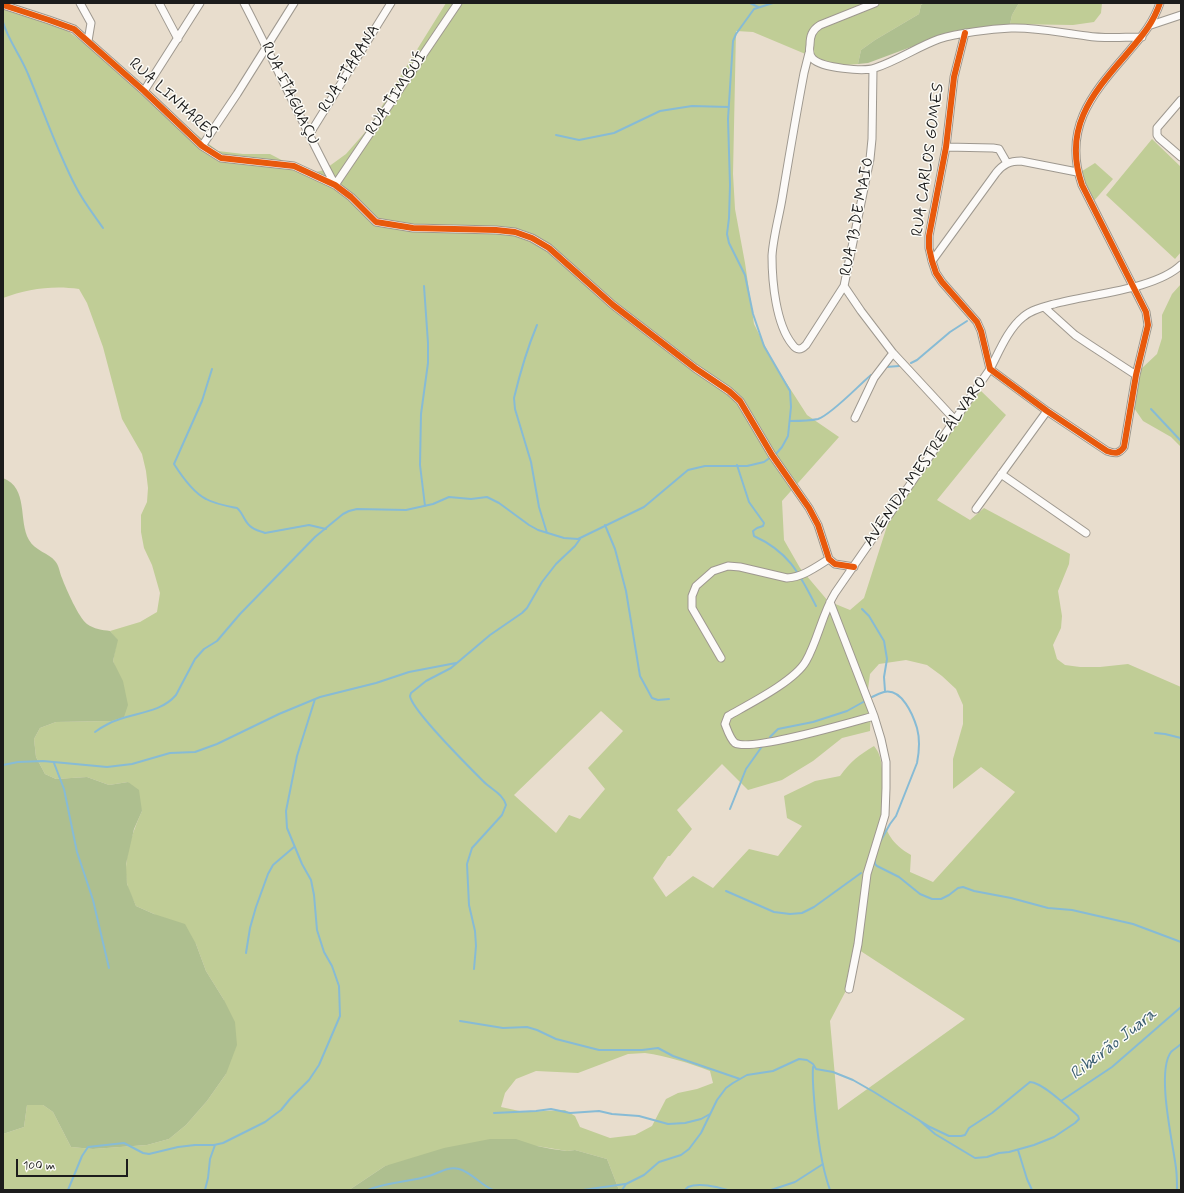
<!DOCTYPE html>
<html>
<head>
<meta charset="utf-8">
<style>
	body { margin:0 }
	#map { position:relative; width:1184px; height:1193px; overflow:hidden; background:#e8ddcd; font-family:Mynerve,sans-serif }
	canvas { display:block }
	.frame { position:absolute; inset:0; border:4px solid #1c1c1c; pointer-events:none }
	.scale { position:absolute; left:16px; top:1159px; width:112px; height:18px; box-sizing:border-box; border:2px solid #1c1c1c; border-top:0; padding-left:5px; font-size:12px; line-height:14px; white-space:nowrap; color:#1c1c1c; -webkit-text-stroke:3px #fdfcf7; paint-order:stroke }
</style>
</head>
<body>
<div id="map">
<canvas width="1184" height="1193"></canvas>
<div class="frame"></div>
<div class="scale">100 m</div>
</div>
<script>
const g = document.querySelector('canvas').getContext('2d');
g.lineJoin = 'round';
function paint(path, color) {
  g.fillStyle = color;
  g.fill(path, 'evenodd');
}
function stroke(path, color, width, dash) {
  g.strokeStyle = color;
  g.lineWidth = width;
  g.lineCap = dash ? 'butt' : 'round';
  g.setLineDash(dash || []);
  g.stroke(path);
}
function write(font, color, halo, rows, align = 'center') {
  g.font = font + ' Mynerve,sans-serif';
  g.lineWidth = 3;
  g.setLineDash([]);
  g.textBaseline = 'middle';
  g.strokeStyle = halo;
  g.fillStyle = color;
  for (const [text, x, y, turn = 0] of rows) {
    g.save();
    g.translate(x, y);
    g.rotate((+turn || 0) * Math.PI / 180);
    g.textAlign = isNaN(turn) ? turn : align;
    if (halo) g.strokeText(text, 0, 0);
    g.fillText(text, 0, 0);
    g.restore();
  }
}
const green = new Path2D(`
	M446 3H924L921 5 919 14 875 40 861 50 858 64 834 66 753 32 736 31 733 174 735 209 745 263 754 324 773 362 807 415 839 437 782 501 784 540 800 568 828 601 850 610 864 598 887 526 902 491 927 452 981 391 1006 415 937 500 970 520 984 508 1070 554 1069 564 1058 591 1062 616 1061 628 1053 645 1057 659 1065 665 1080 667H1100L1128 664 1181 687V1190H619L607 1159 575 1150 567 1151 537 1146 385 1166 349 1190H3V1134L24 1127 27 1105H43L53 1112 71 1147 93 1149 147 1145 169 1139 186 1125 207 1101 226 1074 224 1000 206 971 196 944 154 914 136 906C133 899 128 891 127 883 123 859 132 833 142 811L128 782 109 785 87 777 56 779 45 774 36 757 34 739 40 728 56 722 111 721 115 666 113 661 117 640 110 631 140 622 157 612 160 593 152 565 144 548 141 532V515L147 502 148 488 146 471 142 454 122 419 103 347 87 303 79 289C53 285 27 289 3 298V4L46 15 152 93 180 122 218 151 243 154H270L295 167 312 173 324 170 346 154 367 130ZM906 660 927 665 942 676 956 689 963 705V724L953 759V789L981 767 1015 792 933 882 910 872 911 855C872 832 887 806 882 769 881 760 880 753 874 746 859 755 851 761 840 776L815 781 784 796 787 818 802 826 778 856 749 849 713 888 693 876 666 897 653 878 668 856H670L692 829 677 810 722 764 748 790 782 780 813 761 842 738 870 731 871 705 868 689 870 674 879 664ZM601 711 623 731 588 768 605 789 580 819 569 815 556 833 514 795ZM856 948 965 1019 838 1110 830 1021 850 983ZM645 1053C667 1056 689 1063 710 1071L713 1083 697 1089 678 1093 666 1099 652 1126 635 1135 610 1138 580 1127 575 1116 565 1110 524 1112 501 1107 505 1093 516 1079 536 1071 578 1073 628 1054Z
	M1019 3H1102L1101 13 1094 22 1073 25 1010 24 1012 15Z
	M1152 139 1181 167V252L1175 259 1106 195Z
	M1095 163 1113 179 1093 202 1079 173Z
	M1181 284V447L1171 437 1143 421 1134 408 1133 402 1141 369 1157 354 1162 338V315L1172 294Z`);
const forest = new Path2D(`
	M924 3H1019L1012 15 1010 24 954 31 868 63 858 64 861 50 875 40 919 14 921 5Z
	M3 478C29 488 18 521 29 540 35 551 49 553 55 561 59 565 60 574 62 578 66 589 79 618 87 624 94 629 102 630 110 631L118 640 113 661 123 681 128 705 124 717 111 721 56 722 40 728 34 739 36 757 45 774 56 779 87 777 109 785 128 782 139 790 142 811 134 829 126 864 127 884 136 906 154 914 185 924 196 944 206 971 224 1000 235 1022 237 1045 226 1074 207 1101 186 1125 169 1139 147 1145 93 1149 71 1147 53 1112 43 1105H27L24 1127 3 1134Z
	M490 1139H516L537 1146 552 1149 567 1151 575 1150 607 1159 619 1190H349L385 1166 444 1148Z`);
const stream = new Path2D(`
	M750 3 758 7
	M773 3 754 9 736 34 733 41 728 119 730 185 729 218 727 234 729 243 745 275 753 314 764 346 790 391 791 407 788 436 782 447 775 455
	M3 22C8 40 21 56 28 74 44 112 57 151 76 187 83 201 94 215 103 228
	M556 135 579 140 614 133 660 111 692 106 729 107
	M424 286 428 343V363L421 414 420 465 425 506
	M537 325C527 349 520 373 514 398L515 409 531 462 539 507 547 533
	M911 363 917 360 950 332 967 321
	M886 367 899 366
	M212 369 202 401 174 464C181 475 194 493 206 499 215 504 227 506 237 508 243 513 244 521 250 526 254 530 260 531 265 533L309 525 326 529
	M1151 409 1181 441
	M790 421C799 421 809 421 818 419 831 415 859 385 871 375
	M737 465 749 502 764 523 763 526 757 528 753 531 754 536C789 552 799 573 816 606
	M605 525 615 549 626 591 640 676 652 698 658 700 669 699
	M862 609 869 616 884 641 887 659 884 677 885 691
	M872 697C876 695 880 693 884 692 902 688 913 715 917 728 920 739 919 753 917 763L896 816 890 824 880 842
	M95 732C99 729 104 726 108 724 130 712 159 715 176 695L195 659 204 649 217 641 240 614 315 537 343 514 349 511 357 509 406 510 433 504 449 497 471 499 487 497 499 503 529 525 538 530 564 538 578 539 644 507 688 470 705 466H747L764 462 771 457
	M1155 733 1165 734 1181 738
	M770 737 778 729 813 722 847 711 865 701
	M54 763 64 789 77 852 93 900 109 968
	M3 765 18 762 43 761 107 767 132 764 170 753 195 752 217 744 279 714 320 697 376 683 409 672 456 663
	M730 809 746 769 763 745
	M875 857V864L877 866 899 877 920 894 932 899H941L949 895 958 888 963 887 974 891 1011 898 1048 908 1072 910 1133 924 1181 942
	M726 891 774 912 790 914 802 913 814 907 861 873
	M246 953 250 928 256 907 268 874 273 865 294 847
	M474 969 476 946 475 931 469 905 467 864 472 848 502 815 506 805C503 794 492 790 483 781 471 769 412 710 410 696L411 693 426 681 451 668 490 635 522 613 527 608 542 582 556 564 575 546 580 539
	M460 1021 503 1028 527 1027 537 1030 556 1039 599 1050H642L658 1048 673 1056 740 1079
	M813 1067C812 1081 814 1096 815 1110 818 1137 821 1165 830 1190
	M1061 1101 1112 1067 1181 1007
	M494 1113 536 1111 551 1109 570 1113 599 1111 612 1114 639 1116 668 1124 685 1123 701 1119 710 1114
	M1018 1150 1027 1179 1032 1190
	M68 1190 82 1156 88 1147 124 1143 143 1153 149 1154 178 1147 195 1145H214L223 1143 265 1122 281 1110 290 1099 309 1080 319 1065 340 1016 339 986 332 966 324 952 317 930 314 895 311 880 302 864 287 828 286 811 297 756 315 699
	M205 1190 208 1178 210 1159 215 1145
	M368 1190C387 1182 409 1182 429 1176 439 1173 448 1166 459 1169 471 1172 481 1185 493 1190
	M583 1190 625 1184
	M622 1190 626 1184 644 1175 659 1162 681 1155 689 1149 701 1133 717 1100 726 1088 733 1083 747 1075 773 1071 799 1059 807 1060 813 1064 816 1069 833 1072 853 1080 874 1092 930 1127 949 1136H961L965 1135 969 1128 992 1113 1030 1082C1042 1082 1068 1107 1078 1116L1079 1119 1075 1123 1054 1137 1034 1145 1009 1152 999 1153 987 1157 975 1158 935 1134 919 1120
	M685 1190 688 1187C699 1182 717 1187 728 1190
	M771 1190 795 1182 823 1164
	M1177 1190C1177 1183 1177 1175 1176 1168 1173 1143 1156 1072 1171 1052 1174 1049 1178 1047 1181 1044`);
const street = new Path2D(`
	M80 3 91 23 88 41
	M159 3 178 39
	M244 3C275 63 303 125 335 185
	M875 3 820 25C812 30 810 36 810 45 809 51 809 55 813 59 822 68 864 72 875 68 897 61 917 47 939 39 957 33 992 29 1011 28 1037 27 1061 33 1087 36 1105 39 1123 37 1142 37
	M3 5 49 20 74 29 144 91 202 146 221 158 294 166 335 185 351 197 376 222 413 228 496 230 515 232 532 238 549 248 613 305 695 368 729 391 740 401 772 455 809 508 818 525 829 559 835 564 854 567
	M1151 25 1181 15
	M965 33 954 77 946 147 929 236V248L932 261 936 273 942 282 977 322 981 331 990 369 1047 411 1107 451C1115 454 1119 454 1124 447L1136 375 1148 325 1146 312 1082 185C1063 130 1090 96 1125 56 1140 38 1152 26 1160 3
	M809 53 804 73C796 115 789 157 782 199 779 217 773 238 772 256 772 282 776 324 792 344 797 351 801 350 806 345L844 286
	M873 69 872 139 870 159 844 286 861 311 893 353 955 420
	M144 91 200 3
	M1181 100 1157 128V135L1159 138 1181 157
	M309 135 391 3
	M202 146 237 94 294 3
	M946 147 993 148 999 149 1007 163
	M335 185 458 3
	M932 261 996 173C1003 164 1010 161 1021 161L1077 172
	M1044 307 1075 335 1090 345 1136 375
	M855 418 874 378 893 353
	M1001 474 1086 533
	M976 509 1047 411
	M830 602 874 716 881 739 886 762V788L885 815 867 874 858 944 849 989
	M721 658 692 608V596L696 586 713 571 728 566 740 567 787 578C803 577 816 567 829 559
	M874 716C852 722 751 752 735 743 730 739 727 729 725 724L728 716C749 704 795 681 806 661 818 640 822 614 835 593L990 369C999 352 1008 329 1023 317 1031 310 1043 307 1054 304 1089 294 1155 290 1181 265`);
const cycleway = new Path2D(`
	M3 5 49 20 74 29 144 91 202 146 221 158 294 166 335 185 351 197 376 222 413 228 496 230 515 232 532 238 549 248 613 305 695 368 729 391 740 401 772 455 809 508 818 525 829 559 835 564 854 567
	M965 33 954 77 946 147 929 236V248L932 261 936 273 942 282 977 322 981 331 990 369 1047 411 1107 451C1115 454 1119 454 1124 447L1136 375 1148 325 1146 312 1082 185C1063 130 1090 96 1125 56 1140 38 1152 26 1160 3`);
const streetNames = [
	["RUA ITARANA",350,69,-58],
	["RUA ITAGUAÇU",289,94,64],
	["RUA TIMBUÍ",397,94,-56],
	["RUA LINHARES",172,99,42],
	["RUA CARLOS GOMES",929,160,-82],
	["RUA 13 DE MAIO",858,217,-79],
	["AVENIDA MESTRE ÁLVARO",926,462,-55]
];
const waterNames = [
	["Ribeirão Juara",1114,1045,-38]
];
paint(green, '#c0cd96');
paint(forest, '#aebf8f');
stroke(stream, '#87bbd5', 2);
stroke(street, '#9e988f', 9);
stroke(street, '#fcfaf8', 7);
stroke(cycleway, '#e8590c', 6);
write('16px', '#1c1c1c', '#fdfcf7', streetNames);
write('italic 17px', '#3a5d71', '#fdfcf7', waterNames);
</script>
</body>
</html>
